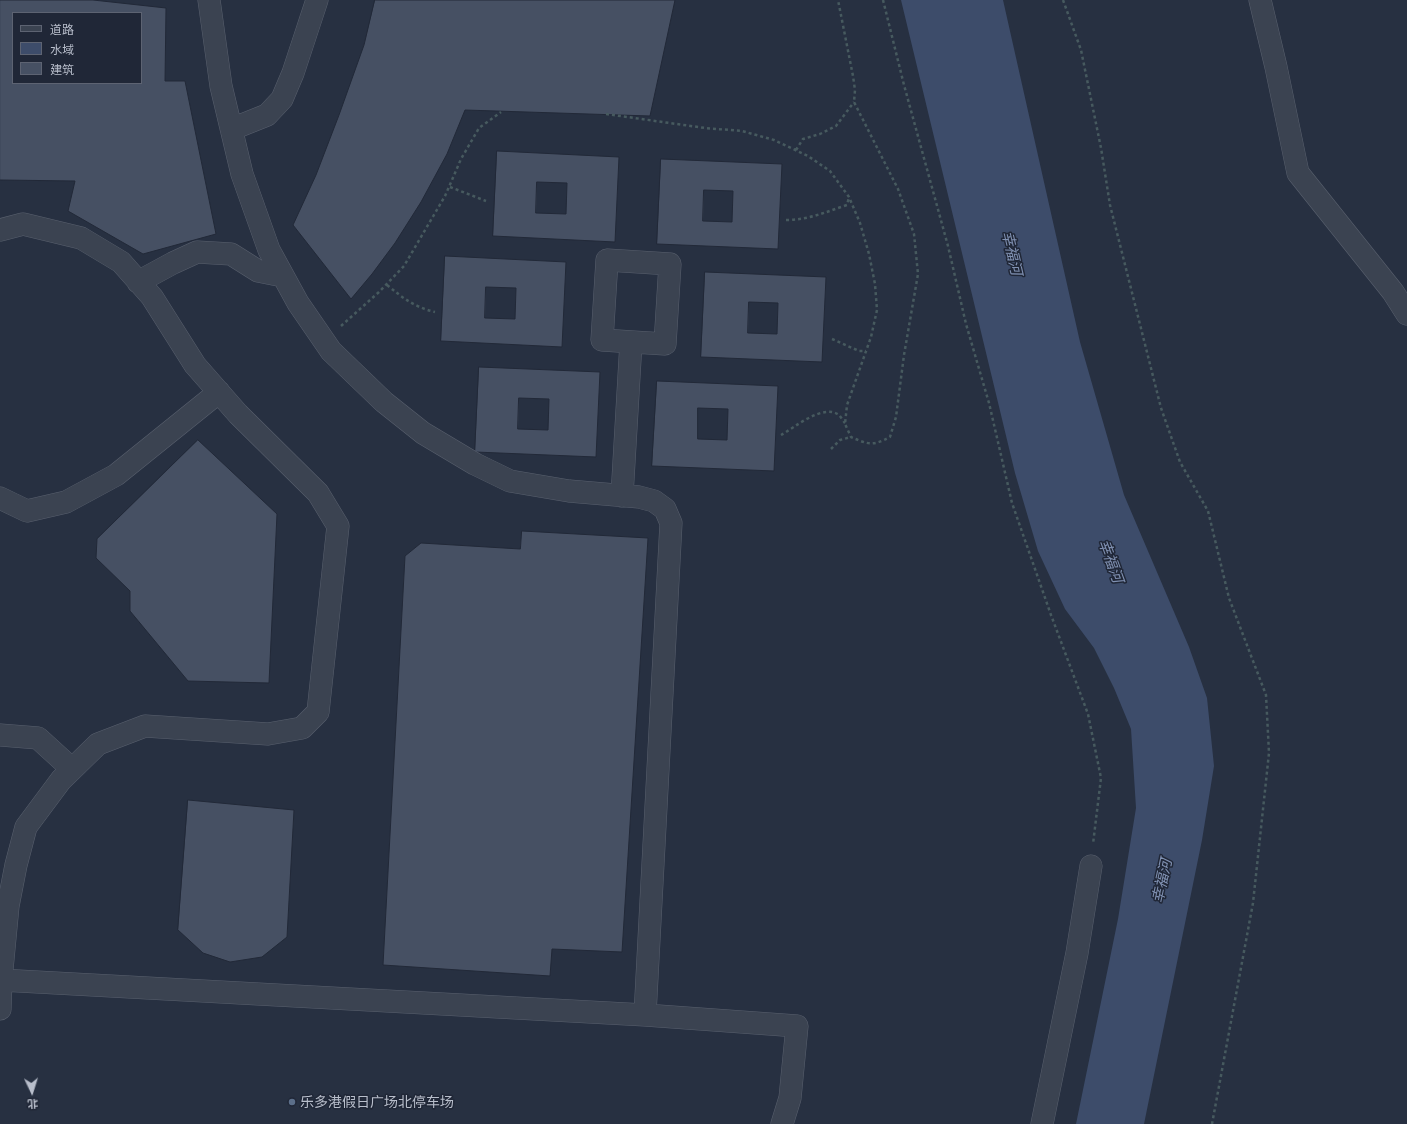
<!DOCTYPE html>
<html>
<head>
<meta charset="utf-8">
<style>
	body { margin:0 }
	#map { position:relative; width:1407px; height:1124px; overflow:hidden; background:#273041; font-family:Barlow,"Noto Sans SC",sans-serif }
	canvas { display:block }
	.legend { position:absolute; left:12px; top:12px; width:130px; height:72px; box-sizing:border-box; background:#202737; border:1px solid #5d6372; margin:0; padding:5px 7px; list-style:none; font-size:12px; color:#b8becb }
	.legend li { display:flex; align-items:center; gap:8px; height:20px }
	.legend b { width:20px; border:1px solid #5d6372 }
	.north { position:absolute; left:12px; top:1072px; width:40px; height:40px; -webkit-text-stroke:3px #202737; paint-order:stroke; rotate:176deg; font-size:11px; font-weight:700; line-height:16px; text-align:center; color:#b8becb }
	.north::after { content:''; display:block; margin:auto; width:14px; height:18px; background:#b8becb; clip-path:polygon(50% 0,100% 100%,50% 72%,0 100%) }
</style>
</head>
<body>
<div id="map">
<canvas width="1407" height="1124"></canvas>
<ul class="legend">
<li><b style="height:5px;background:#3b4351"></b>道路</li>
<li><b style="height:11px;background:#3d4c6a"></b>水域</li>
<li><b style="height:11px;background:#465063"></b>建筑</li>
</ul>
<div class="north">北</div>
</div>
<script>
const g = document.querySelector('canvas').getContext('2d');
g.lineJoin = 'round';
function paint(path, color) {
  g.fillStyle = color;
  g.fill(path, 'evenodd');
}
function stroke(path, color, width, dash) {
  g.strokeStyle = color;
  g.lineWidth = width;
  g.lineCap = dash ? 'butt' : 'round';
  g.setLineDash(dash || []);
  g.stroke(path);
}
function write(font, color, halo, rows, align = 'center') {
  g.font = font + ' Barlow,"Noto Sans SC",sans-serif';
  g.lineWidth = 3;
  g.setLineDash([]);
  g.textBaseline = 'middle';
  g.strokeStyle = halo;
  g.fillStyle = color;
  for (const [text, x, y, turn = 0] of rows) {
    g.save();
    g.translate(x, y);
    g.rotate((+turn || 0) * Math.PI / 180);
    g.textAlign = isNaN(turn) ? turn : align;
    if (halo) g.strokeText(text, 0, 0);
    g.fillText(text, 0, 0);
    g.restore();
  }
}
const water = new Path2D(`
	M901 0H1003L1080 342 1124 495 1189 647 1207 698 1214 766 1202 840 1144 1124H1076L1118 919 1136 808 1131 729 1114 688 1094 648 1065 609 1038 551 1015 473Z`);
const building = new Path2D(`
	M0 0H93L166 8 165 81H185L216 234 143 254 68 211 75 181 0 180ZM13 13H141V83H13Z
	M375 0H675L650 116 465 110 447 154 421 202 395 243 372 274 351 299 293 225 316 175 339 115 364 45Z
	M497 151 619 157 615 242 493 236ZM537 182 567 183 566 214 536 213Z
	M661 159 782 164 778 249 657 244ZM704 190 733 191 732 222 703 221Z
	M445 256 566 262 562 347 441 341ZM486 287 516 288 515 319 485 318Z
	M705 272 826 277 822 362 701 357ZM749 302 778 303 777 334 748 333Z
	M479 367 600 372 596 457 475 452ZM519 398 549 399 548 430 518 429Z
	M657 381 778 386 774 471 652 466ZM698 408 728 409 727 440 698 439Z
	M198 440 277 514 269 683 188 681 130 611V591L96 558 97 539Z
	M522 531 648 538 622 952 552 949 550 976 383 965 405 556 421 543 520 549Z
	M188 800 294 810 287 937 262 957 230 962 203 953 178 930Z`);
const path = new Path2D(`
	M883 0 904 85 948 246 966 324 989 403 1012 503 1051 615 1088 714 1101 778 1093 844
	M1063 0 1081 50 1101 148 1110 205 1161 408 1180 462 1208 511 1229 598 1266 695 1269 753 1253 903 1212 1124
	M606 114 705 128 742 131 774 140 808 156 830 171 849 197 860 223 869 254 875 284 877 310 871 337 847 405 845 424 851 437C869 445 873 446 890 437L896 417 904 355 918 274 914 234 898 189 854 102 855 90 853 76 838 0
	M796 150 803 139 820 134 836 126 854 102
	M450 187 486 201
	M786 220C808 220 826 212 847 205L849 197
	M387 285C403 298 414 307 435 312
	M341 326 379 292 404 266 445 196 461 159 479 128 501 112
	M832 339 859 351H866
	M781 435C794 428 823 403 839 415 841 417 843 421 845 423
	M831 449 840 440 851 437`);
const minor = new Path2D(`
	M209 0 221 86 242 174 269 250 298 303 331 351 384 402 423 433 475 464 510 481 569 491 639 497 654 501 665 509 671 523 645 1015
	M1260 0 1276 67 1298 173 1393 292 1407 314
	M232 129 267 115 282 99 293 73 317 0
	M0 230 23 224 81 238 121 262 152 297 195 365 238 414 318 493 338 526 318 712 302 728 268 734 145 726 98 744 61 780 26 827 16 865 8 906 1 980 0 1009
	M607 260 670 264 665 344 602 340Z
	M138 282 173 263 197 252 231 254 258 271 283 276
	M622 496 631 342
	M0 498 27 511 66 502 116 475 219 392
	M0 735 38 738 72 769
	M0 980 645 1015 797 1026 790 1098 782 1124
	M1042 1124 1077 953 1091 866`);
const markers = [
	[292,1102,4,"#5c6f8a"]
];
const poiNames = [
	["乐多港假日广场北停车场",300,1102]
];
const waterNames = [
	["幸福河",1012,253,77],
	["幸福河",1111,561,70],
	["幸福河",1162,881,-78]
];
paint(water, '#3d4c6a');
paint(building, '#465063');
stroke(building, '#222938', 1);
stroke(minor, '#59606e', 23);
stroke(path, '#475a5f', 2.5, [3, 3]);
stroke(minor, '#3b4351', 22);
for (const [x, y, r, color] of markers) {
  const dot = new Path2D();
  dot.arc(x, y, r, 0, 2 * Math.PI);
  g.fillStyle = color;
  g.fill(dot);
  stroke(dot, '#202737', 1.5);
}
write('14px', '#b8becb', '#202737', poiNames, 'left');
write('italic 15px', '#8091b2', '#202737', waterNames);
</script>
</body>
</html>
